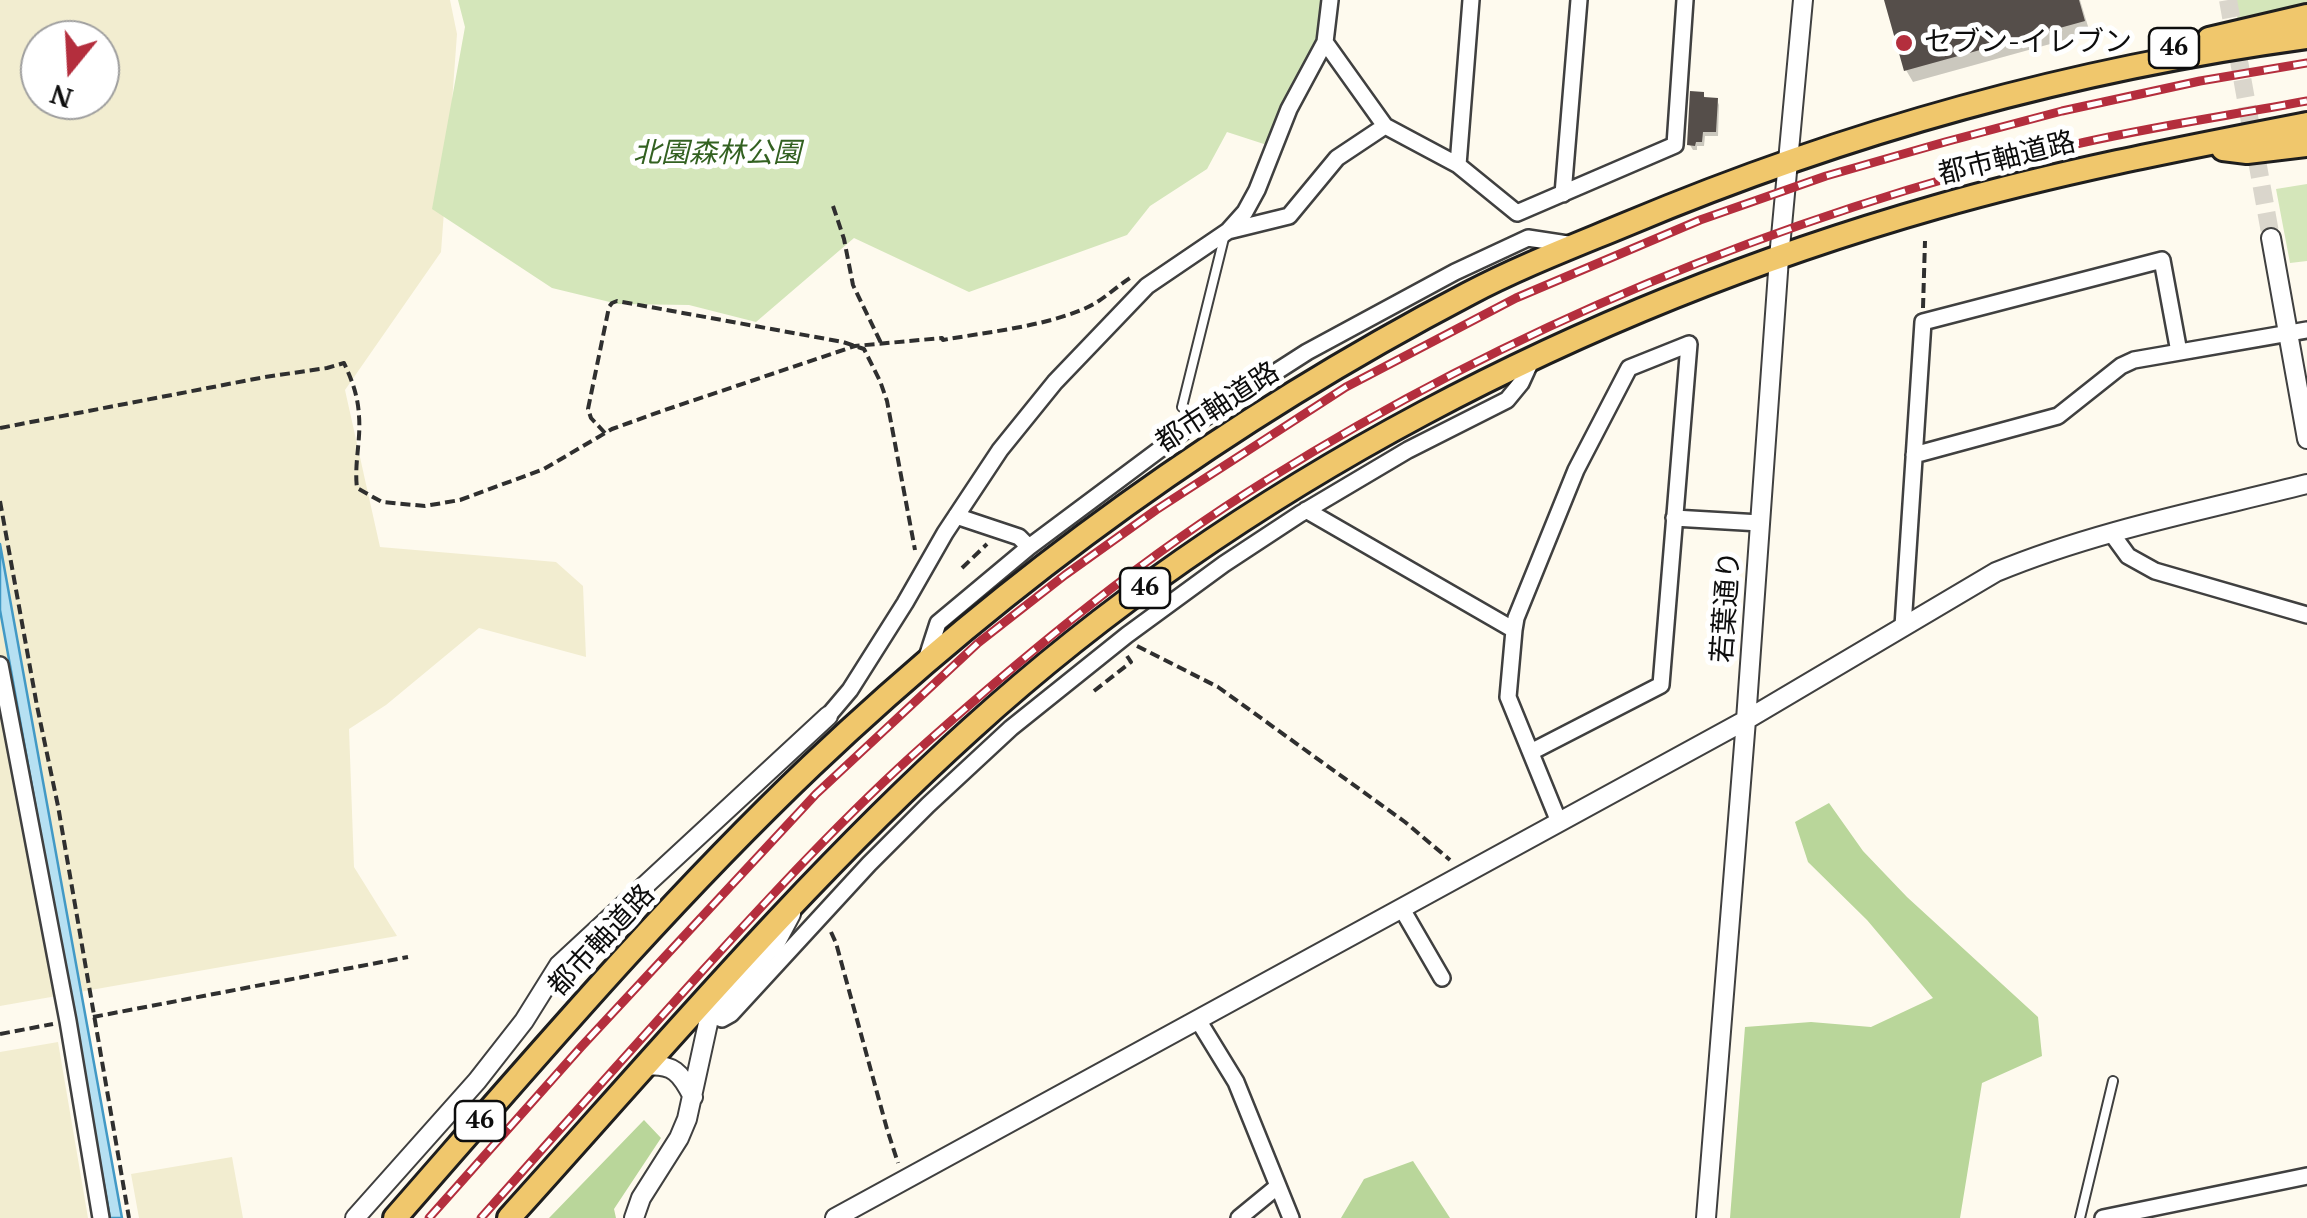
<!DOCTYPE html>
<html>
<head>
<meta charset="utf-8">
<style>
	body { margin:0 }
	#map { position:relative; width:2307px; height:1218px; overflow:hidden; background:#fefaee; font-family:"PT Serif",serif }
	canvas { display:block }
	.north { position:absolute; left:20px; top:20px; width:100px; height:100px; box-sizing:border-box; background:#fff; border:2px solid #9e9e9e; border-radius:50%; rotate:198deg; font-size:28px; font-weight:700; line-height:40px; text-align:center; color:#0d0d0d }
	.north::after { content:''; display:block; margin:auto; width:35px; height:45px; background:#b42e3d; clip-path:polygon(50% 0,100% 100%,50% 72%,0 100%) }
</style>
</head>
<body>
<div id="map">
<canvas width="2307" height="1218"></canvas>
<div class="north">N</div>
</div>
<script>
const g = document.querySelector('canvas').getContext('2d');
g.lineJoin = 'round';
function paint(path, color) {
  g.fillStyle = color;
  g.fill(path, 'evenodd');
}
function stroke(path, color, width, dash) {
  g.strokeStyle = color;
  g.lineWidth = width;
  g.lineCap = dash ? 'butt' : 'round';
  g.setLineDash(dash || []);
  g.stroke(path);
}
function write(font, color, halo, rows, align = 'center') {
  g.font = font + ' "PT Serif","Noto Sans JP",serif';
  g.lineWidth = 10;
  g.setLineDash([]);
  g.textBaseline = 'middle';
  g.strokeStyle = halo;
  g.fillStyle = color;
  for (const [text, x, y, turn = 0] of rows) {
    g.save();
    g.translate(x, y);
    g.rotate((+turn || 0) * Math.PI / 180);
    g.textAlign = isNaN(turn) ? turn : align;
    if (halo) g.strokeText(text, 0, 0);
    g.fillText(text, 0, 0);
    g.restore();
  }
}
const farmland = new Path2D(`
	M0 0H450L457 34 441 252 345 390 380 547 556 562 583 586 586 657 479 628 386 705 349 729 354 867 397 936 0 1006ZM40 40H100V100H40Z
	M58 1042 88 1218H0V1052Z
	M232 1157 243 1218H139L131 1174Z`);
const green = new Path2D(`
	M458 0H1323L1315 46 1287 97 1267 145 1227 132 1207 169 1150 206 1127 235 969 292 854 238 756 322 689 305 618 304 552 288 432 209 465 27Z
	M2235 0H2307V5L2239 30Z
	M2307 184V261L2290 263 2276 189Z`);
const forest = new Path2D(`
	M1829 803 1863 851 1907 897 2038 1017 2042 1056 1982 1083 1960 1218H1730L1745 1027 1811 1022 1871 1027 1933 998 1867 920 1808 862 1795 822Z
	M644 1120 661 1138 614 1209 616 1218H549Z
	M1413 1161 1450 1218H1341L1364 1179Z`);
const water = new Path2D(`
	M0 544 122 1218H110L0 610Z`);
const shadow = new Path2D(`
	M1886 0H2080L2090 33 1913 82 1906 70Z
	M1703 94 1706 100H1717L1719 105 1718 136H1705L1704 146H1697V150H1693L1690 145Z`);
const building = new Path2D(`
	M1884 0H2079L2085 21 1904 71Z
	M1690 91 1704 92V97L1718 98 1716 132H1703L1702 142H1696L1695 146 1687 145Z`);
const tertiaryTunnel = new Path2D(`
	M2228 0 2271 238`);
const path = new Path2D(`
	M833 206 844 239 853 285 882 345
	M1923 308 1925 241
	M0 428 265 377 327 368 344 363C352 380 358 396 359 416 361 440 354 464 357 488L382 502 425 506 460 500 544 469 612 429 662 411 855 346 942 338 943 340C987 332 1040 327 1081 310 1101 303 1115 287 1133 276
	M605 433 591 418 588 409 609 307 612 303 617 301 843 342 864 349 880 381 887 401 915 550
	M0 501 37 706 58 806 129 1218
	M962 568 987 544
	M1137 646 1218 687 1405 822 1450 860
	M1094 691 1131 662 1127 656
	M831 932 836 943 887 1129 898 1163
	M93 1017 408 957
	M0 1034 53 1024`);
const service = new Path2D(`
	M1182 407 1224 238
	M2080 1218 2113 1081`);
const minor = new Path2D(`
	M1330 0 1325 42 1385 126 1458 165 1517 213 1675 145 1685 0
	M1458 165 1471 0
	M1563 194 1579 0
	M1228 231 1289 216 1337 158 1385 126
	M1914 455 2058 416 2121 366 2134 360 2307 330
	M1306 510 1514 630
	M956 516 1019 537 1029 547
	M1674 518 1760 523
	M2112 534 2128 556 2155 571 2307 615
	M1903 626 1923 322 2162 260 2179 352
	M926 660 938 623 1029 547 1187 429 1307 352 1455 272 1528 238 1574 245
	M0 665 68 1021 101 1218
	M828 716 850 690 905 603 945 533 1000 450 1055 382 1147 286 1228 231 1245 212 1257 190 1289 109 1325 42
	M1531 752 1661 685 1689 344 1629 368 1576 470 1516 618 1514 630 1508 697 1559 822
	M1402 909 1442 978
	M703 1012 722 1019 731 1014 869 864 928 805 1011 728 1127 635 1224 564 1300 514 1408 450 1507 400 1521 383 1532 359
	M1198 1020 1236 1082 1291 1218
	M1239 1218 1278 1186
	M2103 1218 2307 1176`);
const tertiary = new Path2D(`
	M2271 238 2307 439
	M645 1066C673 1063 681 1073 693 1097
	M355 1218 477 1081 524 1021 559 965 828 716
	M634 1218 641 1198 679 1138 687 1119 710 1014 776 942 791 914
	M835 1218 1746 720 1996 572C2095 531 2204 510 2307 484
	M1706 1218 1746 720 1779 258 1803 0`);
const primary = new Path2D(`
	M2209 39 2307 16
	M2223 149 2247 152 2307 145
	M395 1218C530 1064 663 907 811 766 1007 580 1229 419 1468 294 1519 267 1574 246 1627 224 1846 132 2072 69 2307 37
	M509 1218C659 1052 805 879 971 729 1242 483 1585 307 1936 207 2058 172 2183 148 2307 124`);
const rail = new Path2D(`
	M429 1218 581 1047 816 794 978 643 1065 575 1156 510 1346 387 1516 298 1700 220 1826 176 1945 142 2062 111 2200 81 2307 63
	M481 1218C552 1138 623 1059 695 979 769 898 844 816 926 743 1033 648 1146 555 1267 480 1514 325 1786 215 2068 146 2147 127 2228 116 2307 101`);
const markers = [
	[1904,43,10,"#b42e3d"]
];
const shields = [
	[2174,48,50],
	[1145,588,50],
	[480,1121,50]
];
const shieldNames = [
	["46",2174,48],
	["46",1145,588],
	["46",480,1121]
];
const poiNames = [
	["セブン-イレブン",1924,43]
];
const parkNames = [
	["北園森林公園",717,154]
];
const streetNames = [
	["都市軸道路",2007,159,-14],
	["都市軸道路",1218,408,-33],
	["若葉通り",1727,607,-86],
	["都市軸道路",602,941,-47]
];
paint(farmland, '#f2edd0');
paint(green, '#d4e6ba');
paint(forest, '#b9d69a');
paint(water, '#b6e0f2');
stroke(water, '#4299c5', 2.5);
paint(shadow, '#0003');
paint(building, '#554e4a');
stroke(tertiaryTunnel, '#dad6cc', 18, [18, 9]);
stroke(service, '#404040', 12);
stroke(minor, '#404040', 20);
stroke(tertiary, '#404040', 22);
stroke(primary, '#1e1e1e', 28);
stroke(path, '#2f2f2f', 4, [10, 5]);
stroke(service, '#fff', 8);
stroke(minor, '#fff', 15);
stroke(tertiary, '#fff', 18);
stroke(primary, '#f0c76c', 22);
stroke(rail, '#b42e3d', 9);
stroke(rail, '#fff', 5, [15]);
for (const [x, y, r, color] of markers) {
  const dot = new Path2D();
  dot.arc(x, y, r, 0, 2 * Math.PI);
  g.fillStyle = color;
  g.fill(dot);
  stroke(dot, '#fff', 4);
}
for (const [x, y, w] of shields) {
  const box = new Path2D();
  box.roundRect(x - w / 2, y - 20, w, 40, 8);
  g.fillStyle = '#fff';
  g.fill(box);
  stroke(box, '#0d0d0d', 2.5);
}
write('bold 25px', '#0d0d0d', null, shieldNames);
write('28px', '#0d0d0d', '#fff', poiNames, 'left');
write('italic 28px', '#336121', '#fff', parkNames);
write('28px', '#0d0d0d', '#fff', streetNames);
</script>
</body>
</html>
